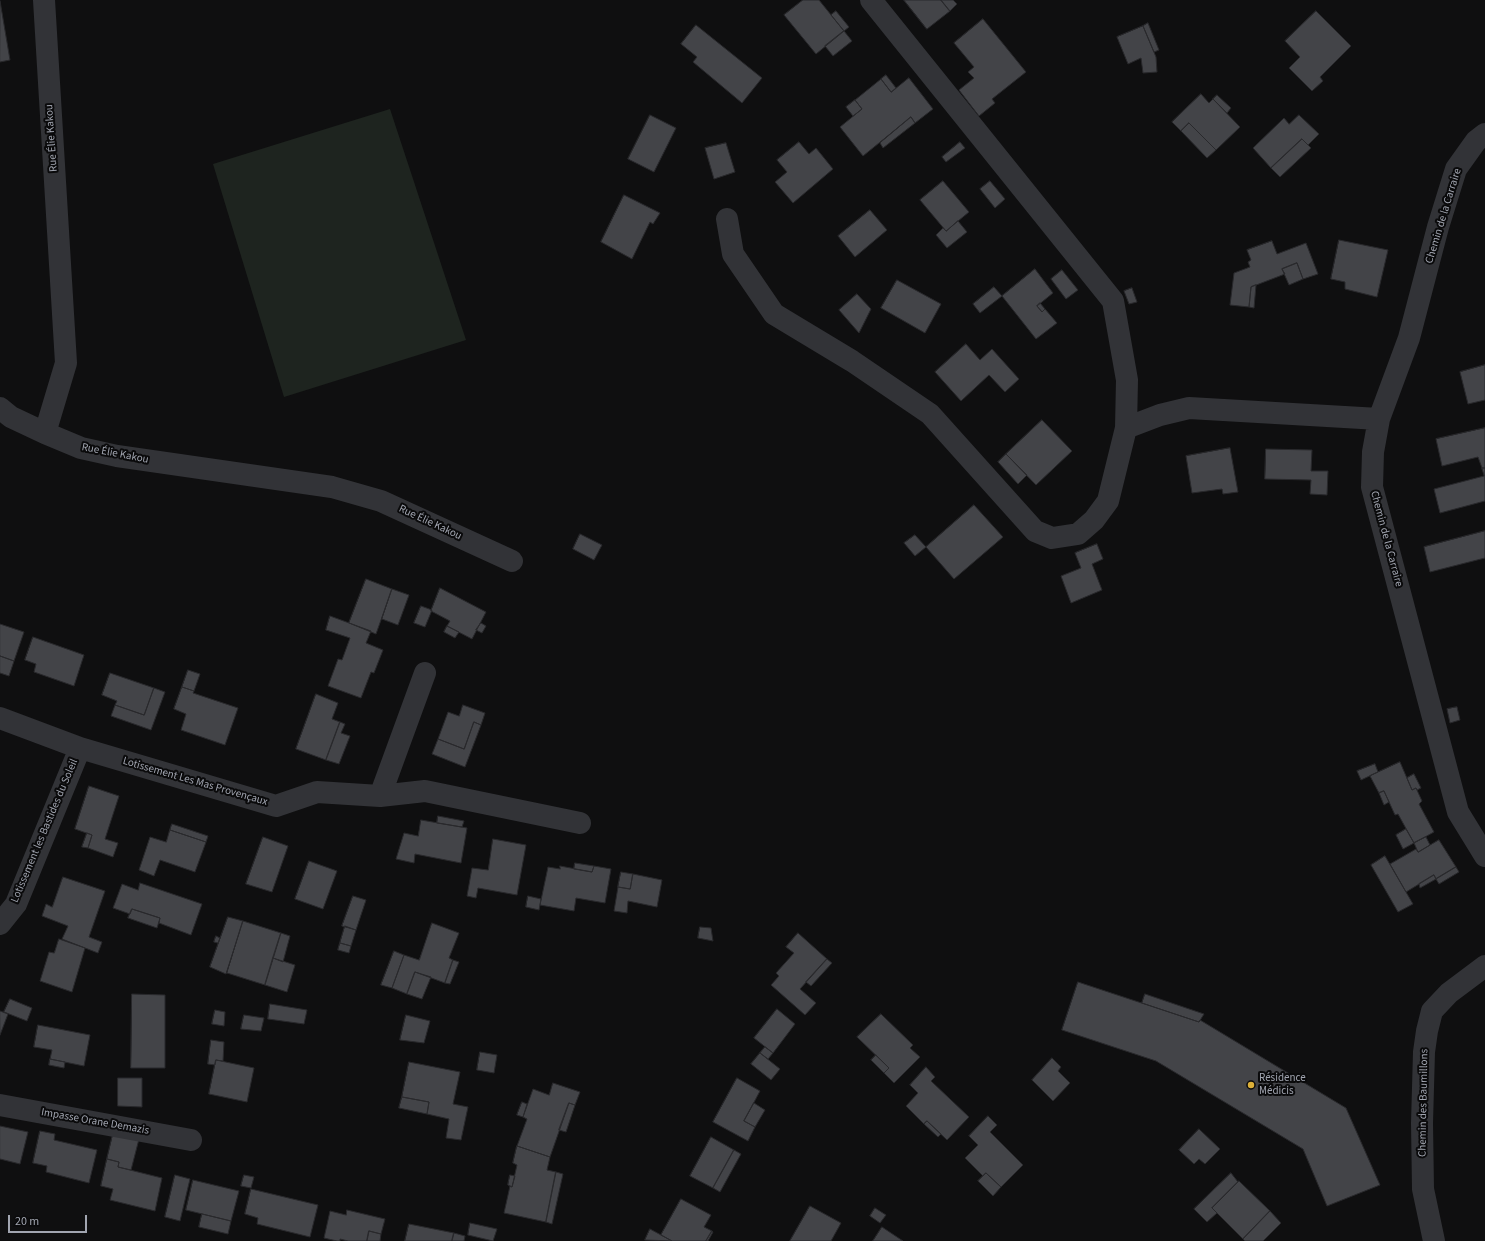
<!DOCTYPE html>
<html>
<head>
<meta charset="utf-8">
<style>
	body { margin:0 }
	#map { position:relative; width:1485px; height:1241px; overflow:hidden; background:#0f0f10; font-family:"Source Sans 3",sans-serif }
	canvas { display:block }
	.scale { position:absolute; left:8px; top:1215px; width:79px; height:18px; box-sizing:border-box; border:2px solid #a1a5b0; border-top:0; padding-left:5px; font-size:12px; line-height:14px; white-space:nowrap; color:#a1a5b0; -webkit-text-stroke:3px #0a0a0b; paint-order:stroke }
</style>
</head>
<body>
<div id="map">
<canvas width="1485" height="1241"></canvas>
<div class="scale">20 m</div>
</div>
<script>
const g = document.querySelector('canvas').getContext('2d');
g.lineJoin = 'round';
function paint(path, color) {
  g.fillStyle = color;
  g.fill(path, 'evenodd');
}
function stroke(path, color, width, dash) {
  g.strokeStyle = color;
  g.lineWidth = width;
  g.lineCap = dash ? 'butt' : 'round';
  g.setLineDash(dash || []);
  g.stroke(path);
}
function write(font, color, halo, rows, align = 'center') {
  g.font = font + ' "Source Sans 3",sans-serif';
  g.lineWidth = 4;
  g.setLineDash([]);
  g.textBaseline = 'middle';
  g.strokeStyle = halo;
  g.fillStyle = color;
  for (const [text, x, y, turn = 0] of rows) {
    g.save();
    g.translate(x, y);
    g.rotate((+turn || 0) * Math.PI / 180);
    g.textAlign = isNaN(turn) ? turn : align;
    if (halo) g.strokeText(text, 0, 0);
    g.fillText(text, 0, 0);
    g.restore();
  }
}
const green = new Path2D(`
	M390 109 466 340 284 397 213 164Z`);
const building = new Path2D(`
	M803 0H819L844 31 816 54 784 15Z
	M904 0H941L950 11 927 29Z
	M941 0H953L957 4 950 11Z
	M0 1 10 60 0 62Z
	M836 11 849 27 844 31 831 15Z
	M1316 11 1351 46 1320 77 1323 81 1312 91 1289 68 1300 57 1285 41Z
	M983 19 1026 72 992 99 995 103 979 116 959 90 974 78 968 72 974 67 954 43Z
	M1148 23 1159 50 1154 52 1143 26Z
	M696 25 762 78 742 103 693 62 697 57 681 44Z
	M1143 26 1156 57 1157 72 1143 73 1141 58 1128 64 1117 37Z
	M844 31 852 41 833 56 825 46Z
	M886 75 896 88 891 92 881 79Z
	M909 78 933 109 915 123 911 117 863 156 840 127 862 109 855 100 881 79 891 92Z
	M1201 94 1209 103 1213 99 1240 127 1216 150 1189 123 1181 131 1172 122Z
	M1217 95 1231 108 1227 113 1213 99Z
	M855 100 862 109 853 116 846 107Z
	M650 115 676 128 654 172 628 159Z
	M1299 115 1319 134 1308 145 1302 139 1271 168 1253 148 1284 118 1289 124Z
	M911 117 915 123 883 148 880 143Z
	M1189 123 1216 150 1207 158 1181 131Z
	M1302 139 1311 148 1280 177 1271 168Z
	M799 142 809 154 816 148 833 169 793 203 775 182 787 172 777 160Z
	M960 142 965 148 946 162 942 157Z
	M726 143 735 172 714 179 705 148Z
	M943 181 969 212 946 231 920 200Z
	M990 181 1005 199 995 208 980 189Z
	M624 195 660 213 653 224 650 222 632 259 601 242Z
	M870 210 887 230 855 257 838 236Z
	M958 221 967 232 947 248 936 235 943 228 946 231Z
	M1339 240 1388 250 1377 297 1345 289V282L1331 279Z
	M1272 241 1277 254 1306 243 1318 274 1303 279 1297 263 1282 269 1285 274 1251 287 1249 307 1230 305 1234 273 1250 267 1248 262 1251 260 1247 250Z
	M1297 263 1303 279 1289 285 1282 269Z
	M1035 269 1053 293 1037 306 1042 312 1045 309 1057 323 1036 339 1002 296Z
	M1062 270 1078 290 1066 299 1051 279Z
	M897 280 941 304 925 333 881 308Z
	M1256 285 1254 308 1249 307 1251 287Z
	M994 287 1002 296 980 313 973 304Z
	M1132 288 1137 302 1129 304 1124 291Z
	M857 294 871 309 859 333 839 310Z
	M1040 303 1045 309 1042 312 1037 306Z
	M966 344 980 360 992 349 1019 379 1005 392 989 375 961 401 935 372Z
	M1485 365V400L1468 404 1460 372Z
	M1042 420 1072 451 1036 485 1006 454Z
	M1485 428V468H1482L1478 457 1442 466 1436 439Z
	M1230 448 1238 492 1223 494 1222 489 1192 493 1186 456Z
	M1266 449 1312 450 1311 471H1328L1327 495 1310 494 1311 480 1265 479Z
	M1006 454 1027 475 1018 484 998 462Z
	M1482 468H1485V501L1440 513 1434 489 1484 476Z
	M974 505 1003 537 954 579 926 547Z
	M1485 531V558L1430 572 1424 547Z
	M580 534 602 545 594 560 573 549Z
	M915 535 926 547 915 556 904 543Z
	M1097 544 1103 559 1092 564 1102 590 1071 603 1061 576 1081 568 1075 553Z
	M366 579 392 589 376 634 349 623Z
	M440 588 486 612 472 639 447 626 450 621 431 611Z
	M392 589 409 595 398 625 382 619Z
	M421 606 432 610 425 627 414 623Z
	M330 616 371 631 366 643 383 650 374 673 371 672 361 698 328 686 338 659 342 660 350 638 326 630Z
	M481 623 486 626 482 633 476 630Z
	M0 624 24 632 14 661 0 656Z
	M447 626 459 632 455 638 444 632Z
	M33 637 84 655 74 686 34 672 36 664 25 660Z
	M0 656 14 661 9 676 0 673Z
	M188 670 200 674 194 691 182 687Z
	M110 673 154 688 144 715 115 705 117 701 102 695Z
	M182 687 194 691 193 693 238 708 225 745 181 730 186 714 174 709Z
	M154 688 165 692 151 730 111 716 115 705 144 715Z
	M316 694 338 703 332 719 340 722 326 760 296 749Z
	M463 705 485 713 481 725 474 722 464 749 438 739 448 712 459 716Z
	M1457 707 1460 720 1450 723 1447 709Z
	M340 722 345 724 341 733 350 736 339 764 326 760Z
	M474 722 481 725 465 767 432 754 438 739 464 749Z
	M1400 762 1412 790 1416 788 1422 801 1419 804 1434 832 1414 843 1398 814 1395 815 1384 791 1379 793 1370 776Z
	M1375 764 1378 772 1361 780 1357 771Z
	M1414 774 1421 788 1417 790 1416 788 1412 790 1407 778Z
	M89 786 119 796 105 839 118 843 113 857 88 848 92 835 75 829Z
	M1384 791 1389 802 1384 805 1379 793Z
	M438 816 464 821 462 827 437 823Z
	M421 820 467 828 461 863 415 854 414 863 396 859 404 833 418 836Z
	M172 824 208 836 206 842 170 830Z
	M1406 829 1414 843 1403 849 1396 835Z
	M170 830 206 842 195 872 160 860 154 876 139 870 150 837 166 842Z
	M87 833 92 835 88 848 82 847Z
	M263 837 288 846 272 892 246 884Z
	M1426 837 1430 845 1418 852 1414 843Z
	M493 839 526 845 517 895 478 888 476 898 467 896 472 868 488 870Z
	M1439 840 1456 867 1436 879 1434 875 1406 892 1390 864 1416 849 1418 852Z
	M1385 856 1413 904 1398 912 1371 865Z
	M309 861 337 871 323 909 295 899Z
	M575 863 594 866 592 872 574 869Z
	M560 866 592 872 594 866 611 869 605 903 576 898 574 911 540 905 548 867 560 869Z
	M1456 867 1459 872 1439 884 1436 879Z
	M621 872 633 874 630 889 618 887Z
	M633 874 662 880 657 907 628 901 627 913 614 911 618 887 630 889Z
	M1434 875 1436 879 1420 888 1419 884Z
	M63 877 105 891 89 937 102 942 98 953 62 939 68 926 42 916 46 904 52 907Z
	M140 883 202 904 191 935 159 923 160 918 132 909 130 914 113 908 122 884 138 890Z
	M353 896 366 900 356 930 342 926Z
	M528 896 541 899 539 910 526 907Z
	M132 909 160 918 157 928 128 918Z
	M228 917 243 921 226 974 210 967Z
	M243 921 281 933 265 985 227 973Z
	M432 923 459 933 449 958 453 960 445 983 415 972 407 994 392 988 404 955 419 960Z
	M345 926 356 930 351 946 340 943Z
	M700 927 711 928 713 941 698 938Z
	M281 933 290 936 283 962 273 958Z
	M798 933 827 959 800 989 816 1003 805 1015 771 985 779 976 776 973 794 953 786 947Z
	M216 936 220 938 218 943 214 942Z
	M59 939 85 948 72 992 40 981 49 952 54 953Z
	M340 943 351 946 349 953 338 950Z
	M394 951 404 955 392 988 381 985Z
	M273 958 295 965 287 992 265 985Z
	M827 959 832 963 811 986 806 982Z
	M453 960 459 962 450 984 445 983Z
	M415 972 431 977 422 999 407 994Z
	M1078 982 1199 1022 1200 1020 1346 1108 1380 1185 1327 1206 1303 1149 1156 1061 1062 1030Z
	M132 994 165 995V1068H131Z
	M1145 994 1204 1014 1199 1022 1142 1003Z
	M10 999 32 1008 27 1021 4 1012Z
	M270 1004 307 1010 304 1024 268 1019Z
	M777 1009 795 1024 773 1053 754 1038Z
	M215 1010 225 1012 224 1026 212 1024Z
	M0 1011 8 1014 0 1035Z
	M881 1014 913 1045 910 1048 920 1057 894 1083 884 1073 889 1068 857 1037Z
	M244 1015 264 1018 261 1031 241 1029Z
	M406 1015 430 1021 424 1043 400 1040Z
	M38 1025 90 1035 84 1066 50 1059 52 1050 34 1047Z
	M211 1040 224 1042 223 1061 216 1060 215 1065 208 1064Z
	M765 1047 773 1053 768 1059 760 1053Z
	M480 1052 497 1055 494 1073 477 1070Z
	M760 1053 780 1069 771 1080 751 1064Z
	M876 1055 889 1068 884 1073 871 1060Z
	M1052 1058 1061 1067 1058 1071 1070 1083 1053 1101 1032 1080Z
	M50 1059 65 1062 64 1068 49 1065Z
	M216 1060 254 1068 247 1102 209 1094Z
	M409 1062 460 1072 453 1104 468 1107 461 1140 446 1138 449 1119 427 1114 429 1102 402 1097Z
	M926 1067 935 1077 931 1081 969 1117 947 1140 927 1121 924 1124 906 1106 918 1093 910 1085Z
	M118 1078H142V1107L118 1106Z
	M737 1078 760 1091 744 1121 755 1127 748 1141 713 1122Z
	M553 1083 580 1092 575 1105 569 1103 550 1157 517 1146 527 1119 523 1117 533 1089 549 1095Z
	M402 1097 429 1102 427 1114 399 1108Z
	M522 1102 527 1104 523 1117 517 1115Z
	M569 1103 575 1105 566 1132 559 1130Z
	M754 1103 765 1110 755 1127 744 1121Z
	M988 1116 997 1125 990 1132 1023 1165 1001 1187 986 1173 983 1176 965 1158 978 1145 969 1136Z
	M927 1121 941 1134 938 1137 924 1124Z
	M0 1126 28 1132 20 1164 0 1159Z
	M1199 1129 1220 1149 1205 1164 1199 1159 1194 1164 1179 1150Z
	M40 1131 55 1134 54 1140 97 1150 89 1183 46 1172 47 1166 33 1163Z
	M113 1134 139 1139 131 1170 118 1167 119 1162 107 1159Z
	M711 1137 734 1150 713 1188 690 1176Z
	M517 1146 550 1157 547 1170 556 1172 546 1222 504 1213 510 1186 512 1187 517 1165 513 1163Z
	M734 1150 741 1154 720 1192 713 1188Z
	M107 1159 119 1162 118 1167 162 1178 155 1211 110 1200 113 1189 101 1186Z
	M556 1172 563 1174 552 1224 546 1222Z
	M986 1173 1001 1187 993 1196 978 1181Z
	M1231 1173 1238 1182 1212 1208 1217 1213 1207 1222 1194 1209Z
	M175 1175 190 1179 180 1221 165 1217Z
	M244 1175 254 1177 251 1188 241 1186Z
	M510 1175 515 1176 512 1187 508 1185Z
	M193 1180 239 1191 231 1221 186 1210Z
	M1239 1181 1270 1211 1243 1239 1212 1208Z
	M251 1189 318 1205 310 1237 257 1224 258 1218 245 1214Z
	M681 1199 711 1215 704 1227 712 1231 706 1241H672L661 1235Z
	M810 1206 841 1223 831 1241H790Z
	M875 1208 886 1215 880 1223 870 1216Z
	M347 1210 385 1219 381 1234 369 1231 367 1241H348L340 1239V1241H337L324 1238 330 1211 346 1215Z
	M1270 1211 1281 1223 1263 1241H1245L1243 1239Z
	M202 1214 231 1221 228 1234 199 1227Z
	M470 1223 497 1229 493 1241 468 1235Z
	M409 1224 454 1233 452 1241H405Z
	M882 1227 903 1241H873Z
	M650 1229 672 1241 645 1240Z
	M369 1231 381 1234 380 1241H367Z
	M712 1231 713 1232 708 1241H706Z
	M454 1233 465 1236 464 1241H452Z`);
const minor = new Path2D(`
	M44 0 66 363 45 433 81 448 117 456 332 487 381 501 512 561
	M1485 134 1476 141 1456 169 1438 227 1409 338 1379 419 1373 452 1372 487 1458 812 1485 856
	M727 219 733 254 774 314 852 361 930 414 1035 531 1052 538 1078 534 1094 520 1108 501 1126 428 1127 380 1113 301 871 0
	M0 408 11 417 45 433
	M1126 428 1160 415 1189 408 1379 419
	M0 718 80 748 16 904 0 924
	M80 748 276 806 317 792 380 796 425 791 580 823
	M380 796 425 673
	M0 1105 191 1140
	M1434 1241 1423 1189 1422 1123 1424 1052 1427 1031 1432 1011 1449 993 1485 966`);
const markers = [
	[1251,1085,4,"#deb139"]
];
const streetNames = [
	["Rue Élie Kakou",52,138,-94],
	["Chemin de la Carraire",1444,216,-73],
	["Rue Élie Kakou",115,454,11],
	["Rue Élie Kakou",430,523,25],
	["Chemin de la Carraire",1386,539,75],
	["Lotissement Les Mas Provençaux",195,782,16],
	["Lotissement les Bastides du Soleil",45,831,-67],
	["Chemin des Baumillons",1424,1103,-89],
	["Impasse Orane Demazis",95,1122,10]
];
const poiNames = [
	["Résidence",1259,1079],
	["Médicis",1259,1092]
];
paint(green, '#1e241f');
paint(building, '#434448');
stroke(building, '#29292c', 1);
stroke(minor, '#323337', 22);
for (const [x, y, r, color] of markers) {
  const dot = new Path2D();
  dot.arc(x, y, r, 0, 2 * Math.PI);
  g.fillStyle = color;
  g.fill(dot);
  stroke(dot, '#0a0a0b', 1.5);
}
write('11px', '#a1a5b0', '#0a0a0b', streetNames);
write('11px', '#a1a5b0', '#0a0a0b', poiNames, 'left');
</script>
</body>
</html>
